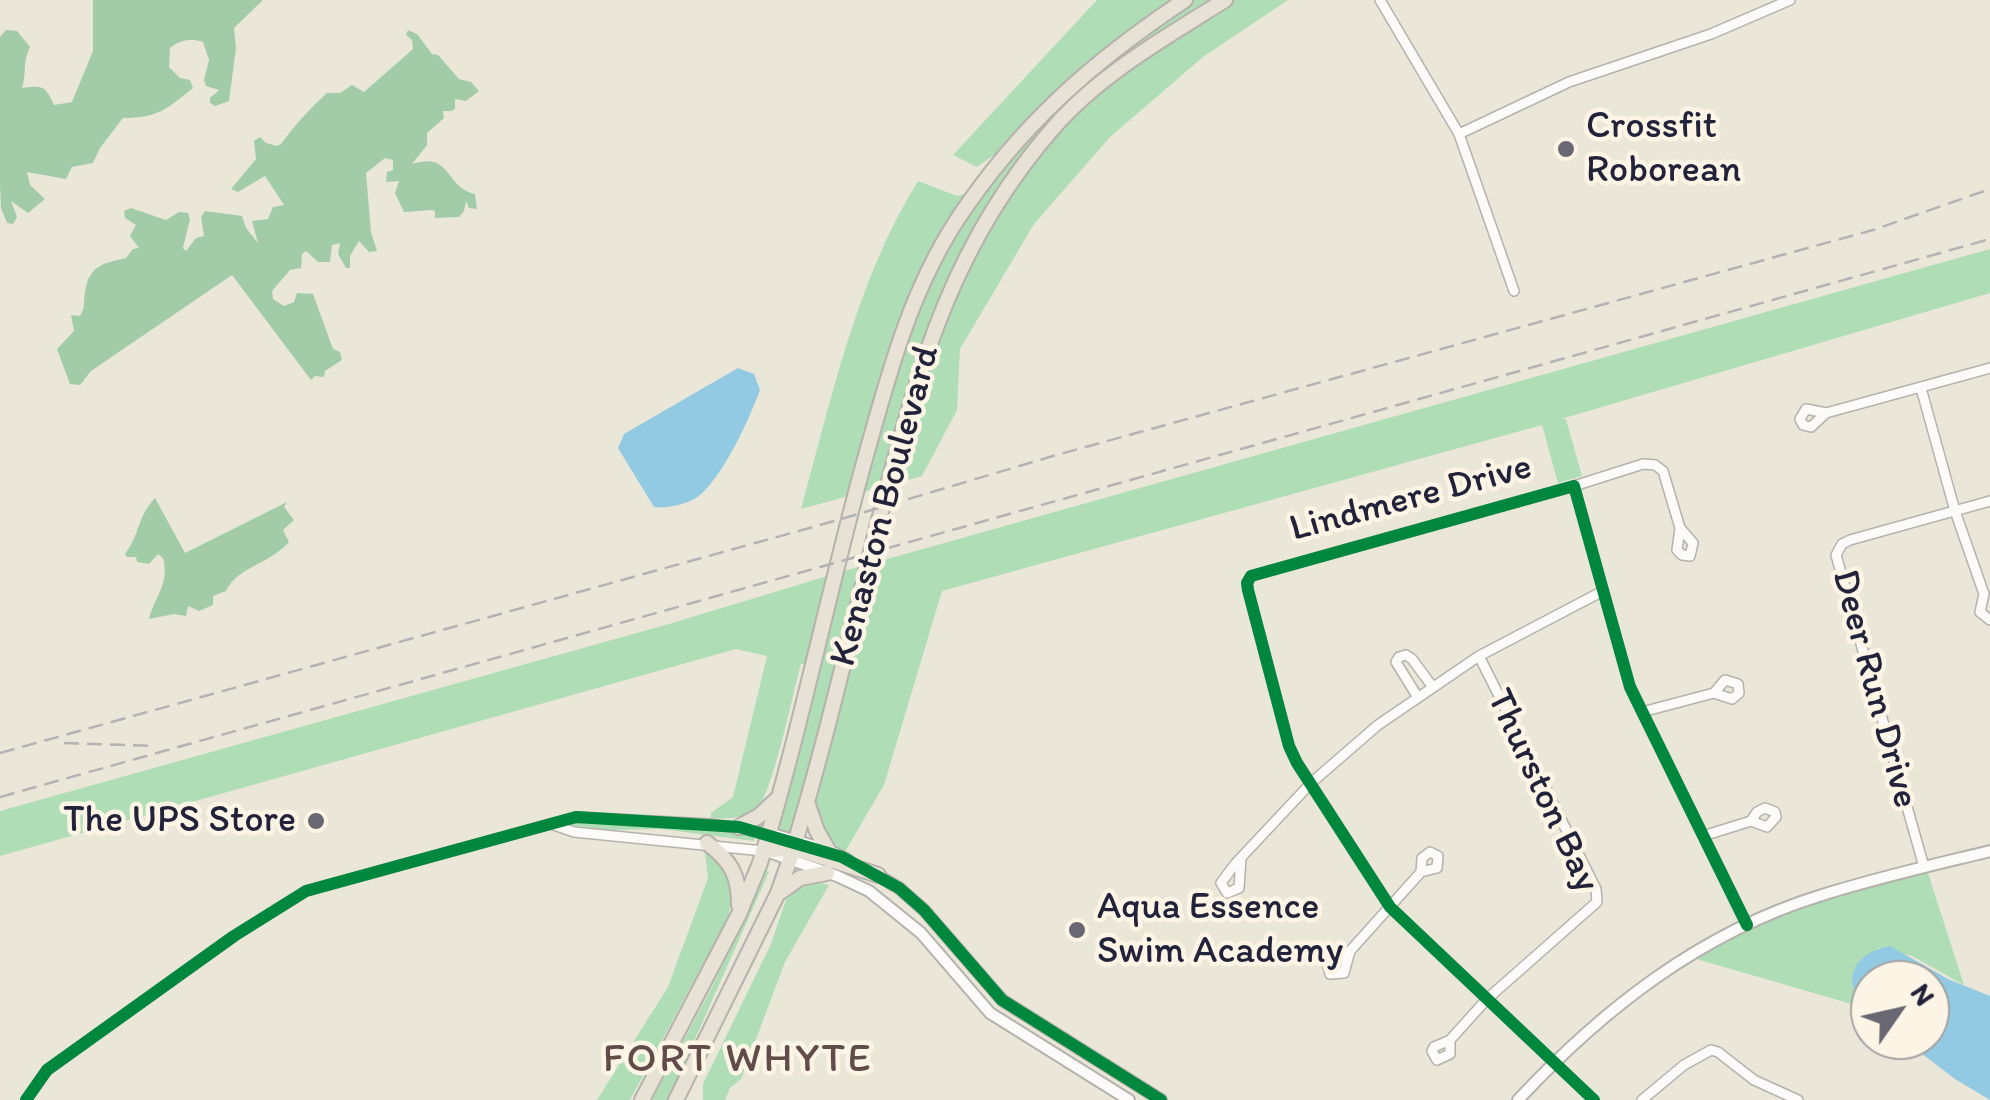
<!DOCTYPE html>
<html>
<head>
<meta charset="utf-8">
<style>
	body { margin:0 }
	#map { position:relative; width:1990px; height:1100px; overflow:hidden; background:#eae7d9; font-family:Itim,sans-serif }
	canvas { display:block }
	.north { position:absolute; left:1850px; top:960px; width:100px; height:100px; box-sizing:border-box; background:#fcf5e5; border:2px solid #a5a1a1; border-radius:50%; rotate:56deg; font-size:28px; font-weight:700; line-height:40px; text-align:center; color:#22223b }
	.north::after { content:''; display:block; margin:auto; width:35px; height:45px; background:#686772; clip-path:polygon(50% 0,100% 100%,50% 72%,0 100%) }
</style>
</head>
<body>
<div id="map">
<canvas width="1990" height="1100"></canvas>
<div class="north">N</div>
</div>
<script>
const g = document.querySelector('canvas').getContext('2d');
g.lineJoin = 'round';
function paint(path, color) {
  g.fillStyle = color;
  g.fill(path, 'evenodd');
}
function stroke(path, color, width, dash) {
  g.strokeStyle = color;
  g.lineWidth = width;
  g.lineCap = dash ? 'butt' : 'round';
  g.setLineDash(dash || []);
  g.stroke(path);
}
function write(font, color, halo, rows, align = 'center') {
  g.font = font + ' Itim,sans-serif';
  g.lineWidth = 9;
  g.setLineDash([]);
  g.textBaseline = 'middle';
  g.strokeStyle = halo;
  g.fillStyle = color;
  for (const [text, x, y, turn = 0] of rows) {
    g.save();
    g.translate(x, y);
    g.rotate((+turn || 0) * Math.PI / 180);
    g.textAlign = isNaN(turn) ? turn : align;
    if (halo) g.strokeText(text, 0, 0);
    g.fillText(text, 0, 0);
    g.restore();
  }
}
const green = new Path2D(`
	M1097 0H1288L1203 57 1110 137 1034 224 960 349 957 410 922 476 801 509C832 397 856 281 918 181L957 196 978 191 1015 140 977 167 953 155Z
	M1990 249V293L1561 419H1566L1582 476 1558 483 1542 425 942 591 884 785 842 857 828 850 807 804 796 841 769 833 810 665 801 664C793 692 773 793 757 808 746 819 725 819 711 818V813L733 797 767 656 736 649 0 856V811L669 624 834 574Z
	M613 820 739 831 755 836 754 841 661 829 612 830 569 825 577 821Z
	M705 853C735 866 737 890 727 919L630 1100H597L668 987 708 878Z
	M1926 867 1964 985 1912 956 1878 948 1858 1002 1862 1007 1686 956 1817 896Z
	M766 870 769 872 672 1091 668 1100H652L713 985Z
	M820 883 829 885 785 962 741 1079 730 1088 725 1100H703V1084L771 944 787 897 799 884 802 887Z`);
const forest = new Path2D(`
	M93 0H263L234 28 236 48 229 101 215 106 210 103V98L219 90 206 86 204 80 209 60 203 42C191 38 180 40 170 48L169 67 180 78 190 80 193 88C167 109 158 118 123 118L100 148 93 163 72 167 66 179 27 172 30 185 45 199 28 213 11 201 17 217 13 224 7 223 1 208 0 185V37L6 30 17 31 30 47C22 62 27 74 22 88 41 86 45 84 54 105L72 102 93 51Z
	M408 30 417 34 432 54 438 55 459 79 471 82 479 91 466 101 455 99V109L451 111H443L444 118 427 133V145L412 164C452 151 445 188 475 194L477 209 469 208 466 201 464 211 459 217 435 218V211L432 210 404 212 395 193 399 181 386 182 387 172 393 170V160L385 158 366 173 371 232 377 251 369 252 359 241 350 256V268H346L338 254 340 243 332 245 330 262H318L306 251 302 254 301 268 290 270 272 291 273 299 284 306 294 302 297 293 313 294 333 349 340 352 342 360 325 371 324 377 315 376 311 380 232 275 91 371 80 385 70 384 57 349 74 331 71 315 80 316C86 307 83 302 85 292 89 265 104 263 126 258L133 249 139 248 130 236 136 225 125 218 124 211 131 208 166 220 179 212 188 213 190 219 183 248 186 251 196 238 204 236 201 217 205 211 242 216 246 228 258 243 252 221 268 219 273 207 284 205 265 176 238 192 231 189 256 159 254 141 260 137 266 143 277 146 281 144C296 124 309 109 327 93H340L352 85 364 92 413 49 412 40 406 35Z
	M155 498 185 553 287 502 284 507 294 520 283 530 289 542C267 566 238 566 226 591L213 596V605L199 611 188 606 186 616 174 614 149 619C155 596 170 583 163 558L158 554 149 564 137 562 136 557H127L125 554C141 532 136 519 155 498Z`);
const water = new Path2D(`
	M738 368 754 374 760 390C749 420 724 474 700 495 690 504 666 509 654 507L618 448 624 434Z
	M1890 946 1948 979 1990 996V1100L1955 1079 1904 1040H1930V980H1870V1015C1841 985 1848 954 1890 946Z`);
const minor = new Path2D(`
	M1380 0 1459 134 1514 291
	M1459 134 1569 82 1711 34 1790 0
	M1921 388 1955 511 1984 594 1980 612 1990 620
	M1826 413 1811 427 1803 425 1800 419 1806 409 1826 413 1990 368
	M1574 486 1643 464 1655 465 1663 471 1680 528 1693 543 1690 556 1682 555 1677 550 1680 528
	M1417 696 1396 662 1399 657 1406 655 1412 659 1432 686
	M1642 712 1714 693 1725 680 1738 684 1739 693 1732 699 1714 693
	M554 825 574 832 763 851
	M1703 836 1751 821 1757 812 1765 808 1775 812 1776 817 1767 827 1751 821
	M1241 858 1239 888 1227 893 1221 883 1235 864 1311 783 1378 725 1479 656 1603 591
	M1924 867 1836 555 1842 544 1850 540 1990 501
	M1350 951 1344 973 1330 974 1327 964 1350 951 1421 872 1422 858 1430 852 1438 856 1437 868 1421 872
	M1450 1040V1054L1437 1060 1432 1051 1434 1047 1450 1040 1487 999 1597 902 1596 889 1479 656
	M26 1100 47 1070 234 936 306 891 576 817 711 824 769 833
	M1594 1100 1390 907 1297 763 1289 746 1248 590 1247 583 1251 576 1574 486 1630 687 1747 925
	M1642 1100 1684 1065 1711 1050 1718 1052 1754 1080 1798 1100`);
const tertiary = new Path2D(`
	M769 833 828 850 848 860
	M769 852 837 876 869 891 921 933 990 1013 1129 1100
	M872 872 899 888 924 910 1002 1000 1161 1100
	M1518 1100C1602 1010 1700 933 1819 896 1875 878 1933 865 1990 851`);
const primary = new Path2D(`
	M807 802 817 831 828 850
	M739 827 759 816 777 799
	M707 843C731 861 739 875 739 905
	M763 851 794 848 878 875
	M779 893 800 878 827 873
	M642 1100 739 914 760 863C800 732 827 598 863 466 887 381 908 295 957 220 1019 126 1092 62 1185 0
	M676 1100 778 893 790 859C826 744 852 625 882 508 920 363 953 242 1055 126 1101 74 1166 37 1225 0`);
const rail = new Path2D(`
	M64 743 154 746
	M0 753 838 520 1053 456 1873 230 1990 189
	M0 797 1990 239`);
const cycleway = new Path2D(`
	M26 1100 47 1070 234 936 306 891 576 817 739 827 842 857 899 888 924 910 1002 1000 1161 1100
	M1594 1100 1390 907 1297 763 1289 746 1248 590 1247 583 1251 576 1574 486 1630 687 1747 925`);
const markers = [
	[1566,149,10,"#686772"],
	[316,821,10,"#686772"],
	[1077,930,10,"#686772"]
];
const poiNames = [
	["Crossfit",1586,127],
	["Roborean",1586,171],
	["The UPS Store",296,821,"right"],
	["Aqua Essence",1097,908],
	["Swim Academy",1097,952]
];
const streetNames = [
	["Lindmere Drive",1411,499,-15],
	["Kenaston Boulevard",886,506,-75],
	["Deer Run Drive",1874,689,75],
	["Thurston Bay",1542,791,65]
];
const quarterNames = [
	["FORT WHYTE",738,1060]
];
paint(green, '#afddb5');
paint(forest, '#a2cca8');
paint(water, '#92c9e3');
stroke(minor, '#b5b2ac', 12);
stroke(tertiary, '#b5b2ac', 14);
stroke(primary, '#b5b2ac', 18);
stroke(minor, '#fcfbf9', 9);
stroke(tertiary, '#fcfbf9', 10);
stroke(primary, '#e7e2d5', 14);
stroke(rail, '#b4b3b4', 2.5, [15, 8]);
stroke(cycleway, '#00873e', 12);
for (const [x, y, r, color] of markers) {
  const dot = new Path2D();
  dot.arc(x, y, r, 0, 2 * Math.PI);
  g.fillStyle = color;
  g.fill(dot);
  stroke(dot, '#fcf5e5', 4);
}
write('38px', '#22223b', '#fcf5e5', poiNames, 'left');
write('38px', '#22223b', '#fcf5e5', streetNames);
g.letterSpacing = '2.5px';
write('42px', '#614c49', '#fcf5e5', quarterNames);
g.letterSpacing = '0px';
</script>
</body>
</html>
